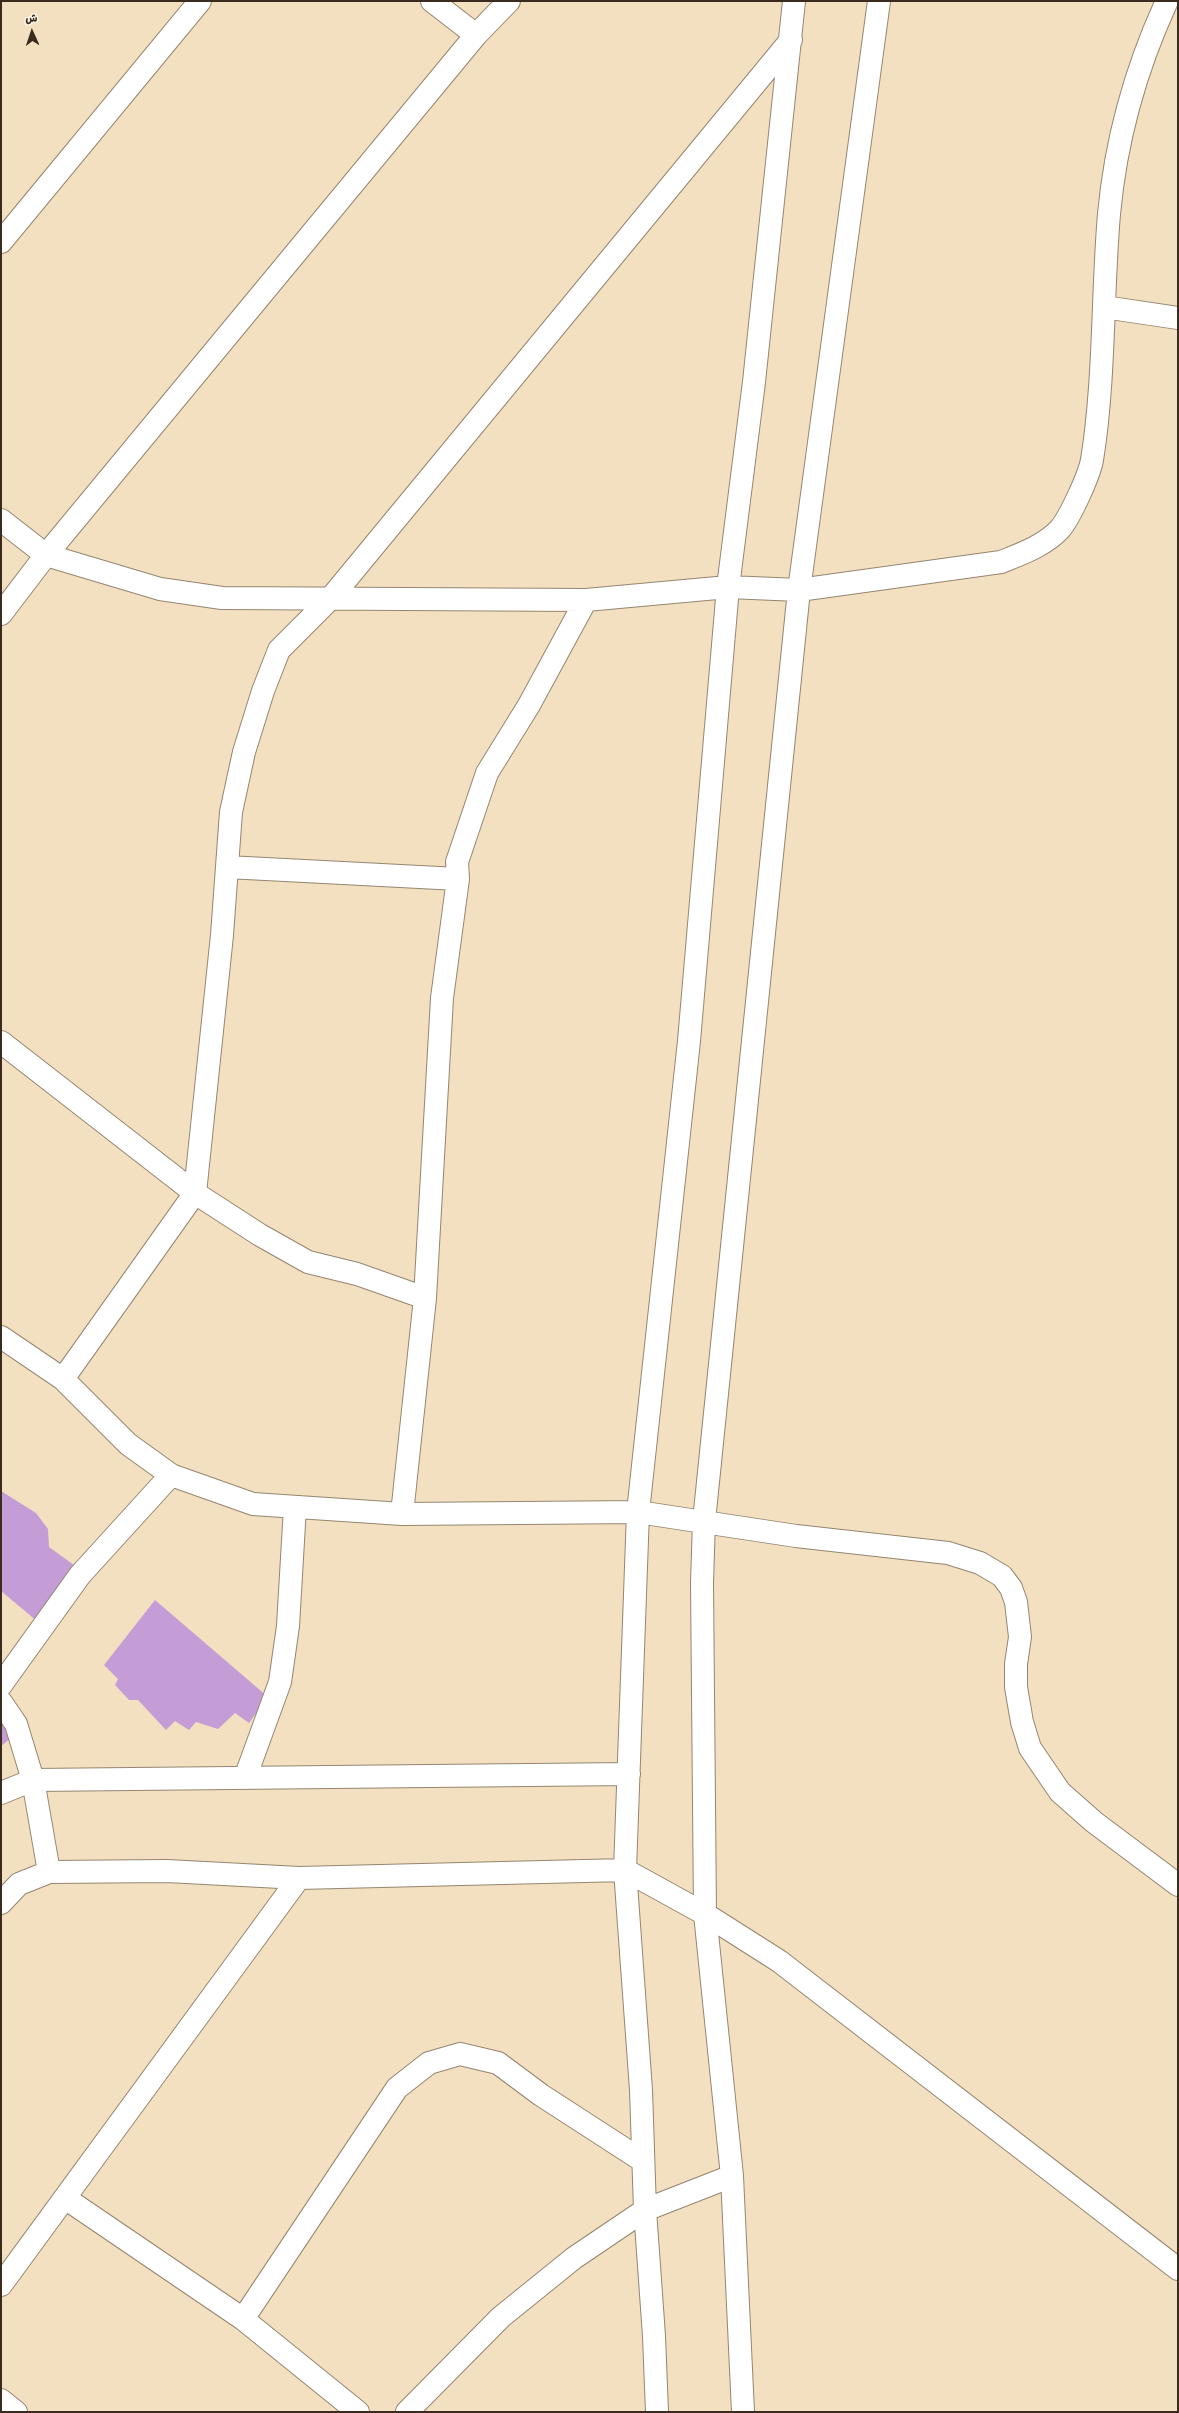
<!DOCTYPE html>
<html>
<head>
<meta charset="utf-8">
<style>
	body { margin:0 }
	#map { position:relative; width:1179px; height:2413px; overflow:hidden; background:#f2e0c1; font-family:"Gochi Hand","Playpen Sans Arabic",sans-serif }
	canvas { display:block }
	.frame { position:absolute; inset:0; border:2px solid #3b2a1e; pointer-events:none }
	.north { position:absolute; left:12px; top:12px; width:40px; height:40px; -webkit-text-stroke:3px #fcf5e5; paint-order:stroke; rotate:357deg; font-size:11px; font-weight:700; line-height:16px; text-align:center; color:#3b2a1e }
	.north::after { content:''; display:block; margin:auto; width:14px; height:18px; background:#3b2a1e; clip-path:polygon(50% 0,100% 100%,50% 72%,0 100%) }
</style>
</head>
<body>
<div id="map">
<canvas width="1179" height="2413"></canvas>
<div class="frame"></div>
<div class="north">ش</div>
</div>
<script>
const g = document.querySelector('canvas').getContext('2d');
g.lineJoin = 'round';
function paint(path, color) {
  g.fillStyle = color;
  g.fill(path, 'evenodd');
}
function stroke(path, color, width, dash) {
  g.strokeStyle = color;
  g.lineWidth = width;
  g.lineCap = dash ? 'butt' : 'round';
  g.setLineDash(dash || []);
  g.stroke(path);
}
const building = new Path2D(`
	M1 1491 36 1513 48 1529 49 1547 74 1565 38 1622 1 1591Z
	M155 1600 268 1697 249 1723 235 1713 218 1729 196 1722 189 1730 175 1721 166 1730 138 1700H129L115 1685 118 1679 104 1665Z
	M1 1708 15 1735 1 1746Z`);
const minor = new Path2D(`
	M432 1 476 35
	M1 242 200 1
	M1104 307 1178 318
	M1 520 46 555 160 589 222 598 586 600 728 587 799 590 1001 562C1021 554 1044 546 1060 529 1070 517 1089 476 1092 460 1105 379 1102 295 1109 214 1116 139 1136 68 1167 1
	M1 614 46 555 476 35 509 1
	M227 867 458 879
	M1 1042 195 1193 260 1235 308 1262 357 1274 425 1298
	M1 1337 63 1379 128 1444 171 1475 253 1504 402 1514 638 1512 796 1536 948 1553 980 1563 1002 1576 1011 1588 1016 1602 1020 1637 1016 1664V1687L1022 1722 1030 1748 1060 1792 1094 1822 1178 1885
	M63 1379 195 1193 222 935 231 812 244 752 263 691 279 650 330 599 791 40
	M402 1514 425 1298 442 998 458 879 457 862 487 773 529 705 586 600
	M1 1685 80 1575 171 1475
	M1 1702 16 1724 33 1780 629 1774
	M245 1778 280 1682 288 1626 295 1507
	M1 1793 33 1780 49 1872 167 1871 299 1878 1 2285
	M299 1878 625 1870 705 1914 779 1961 1178 2269
	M1 1903 19 1884 49 1872
	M65 2198 243 2319 358 2412
	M243 2319 397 2088 429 2063 460 2054 498 2063 541 2095 643 2161
	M1 2400 16 2412
	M407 2412 501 2317 574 2258 645 2210 732 2176
	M657 2412 654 2336 645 2210 641 2090 625 1870 638 1512 689 1041 728 587 754 382 794 1
	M743 2412 732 2176 705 1914 702 1583 704 1521 799 590 879 1`);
paint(building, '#c59dd6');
stroke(minor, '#968570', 24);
stroke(minor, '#fff', 22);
</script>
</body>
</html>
